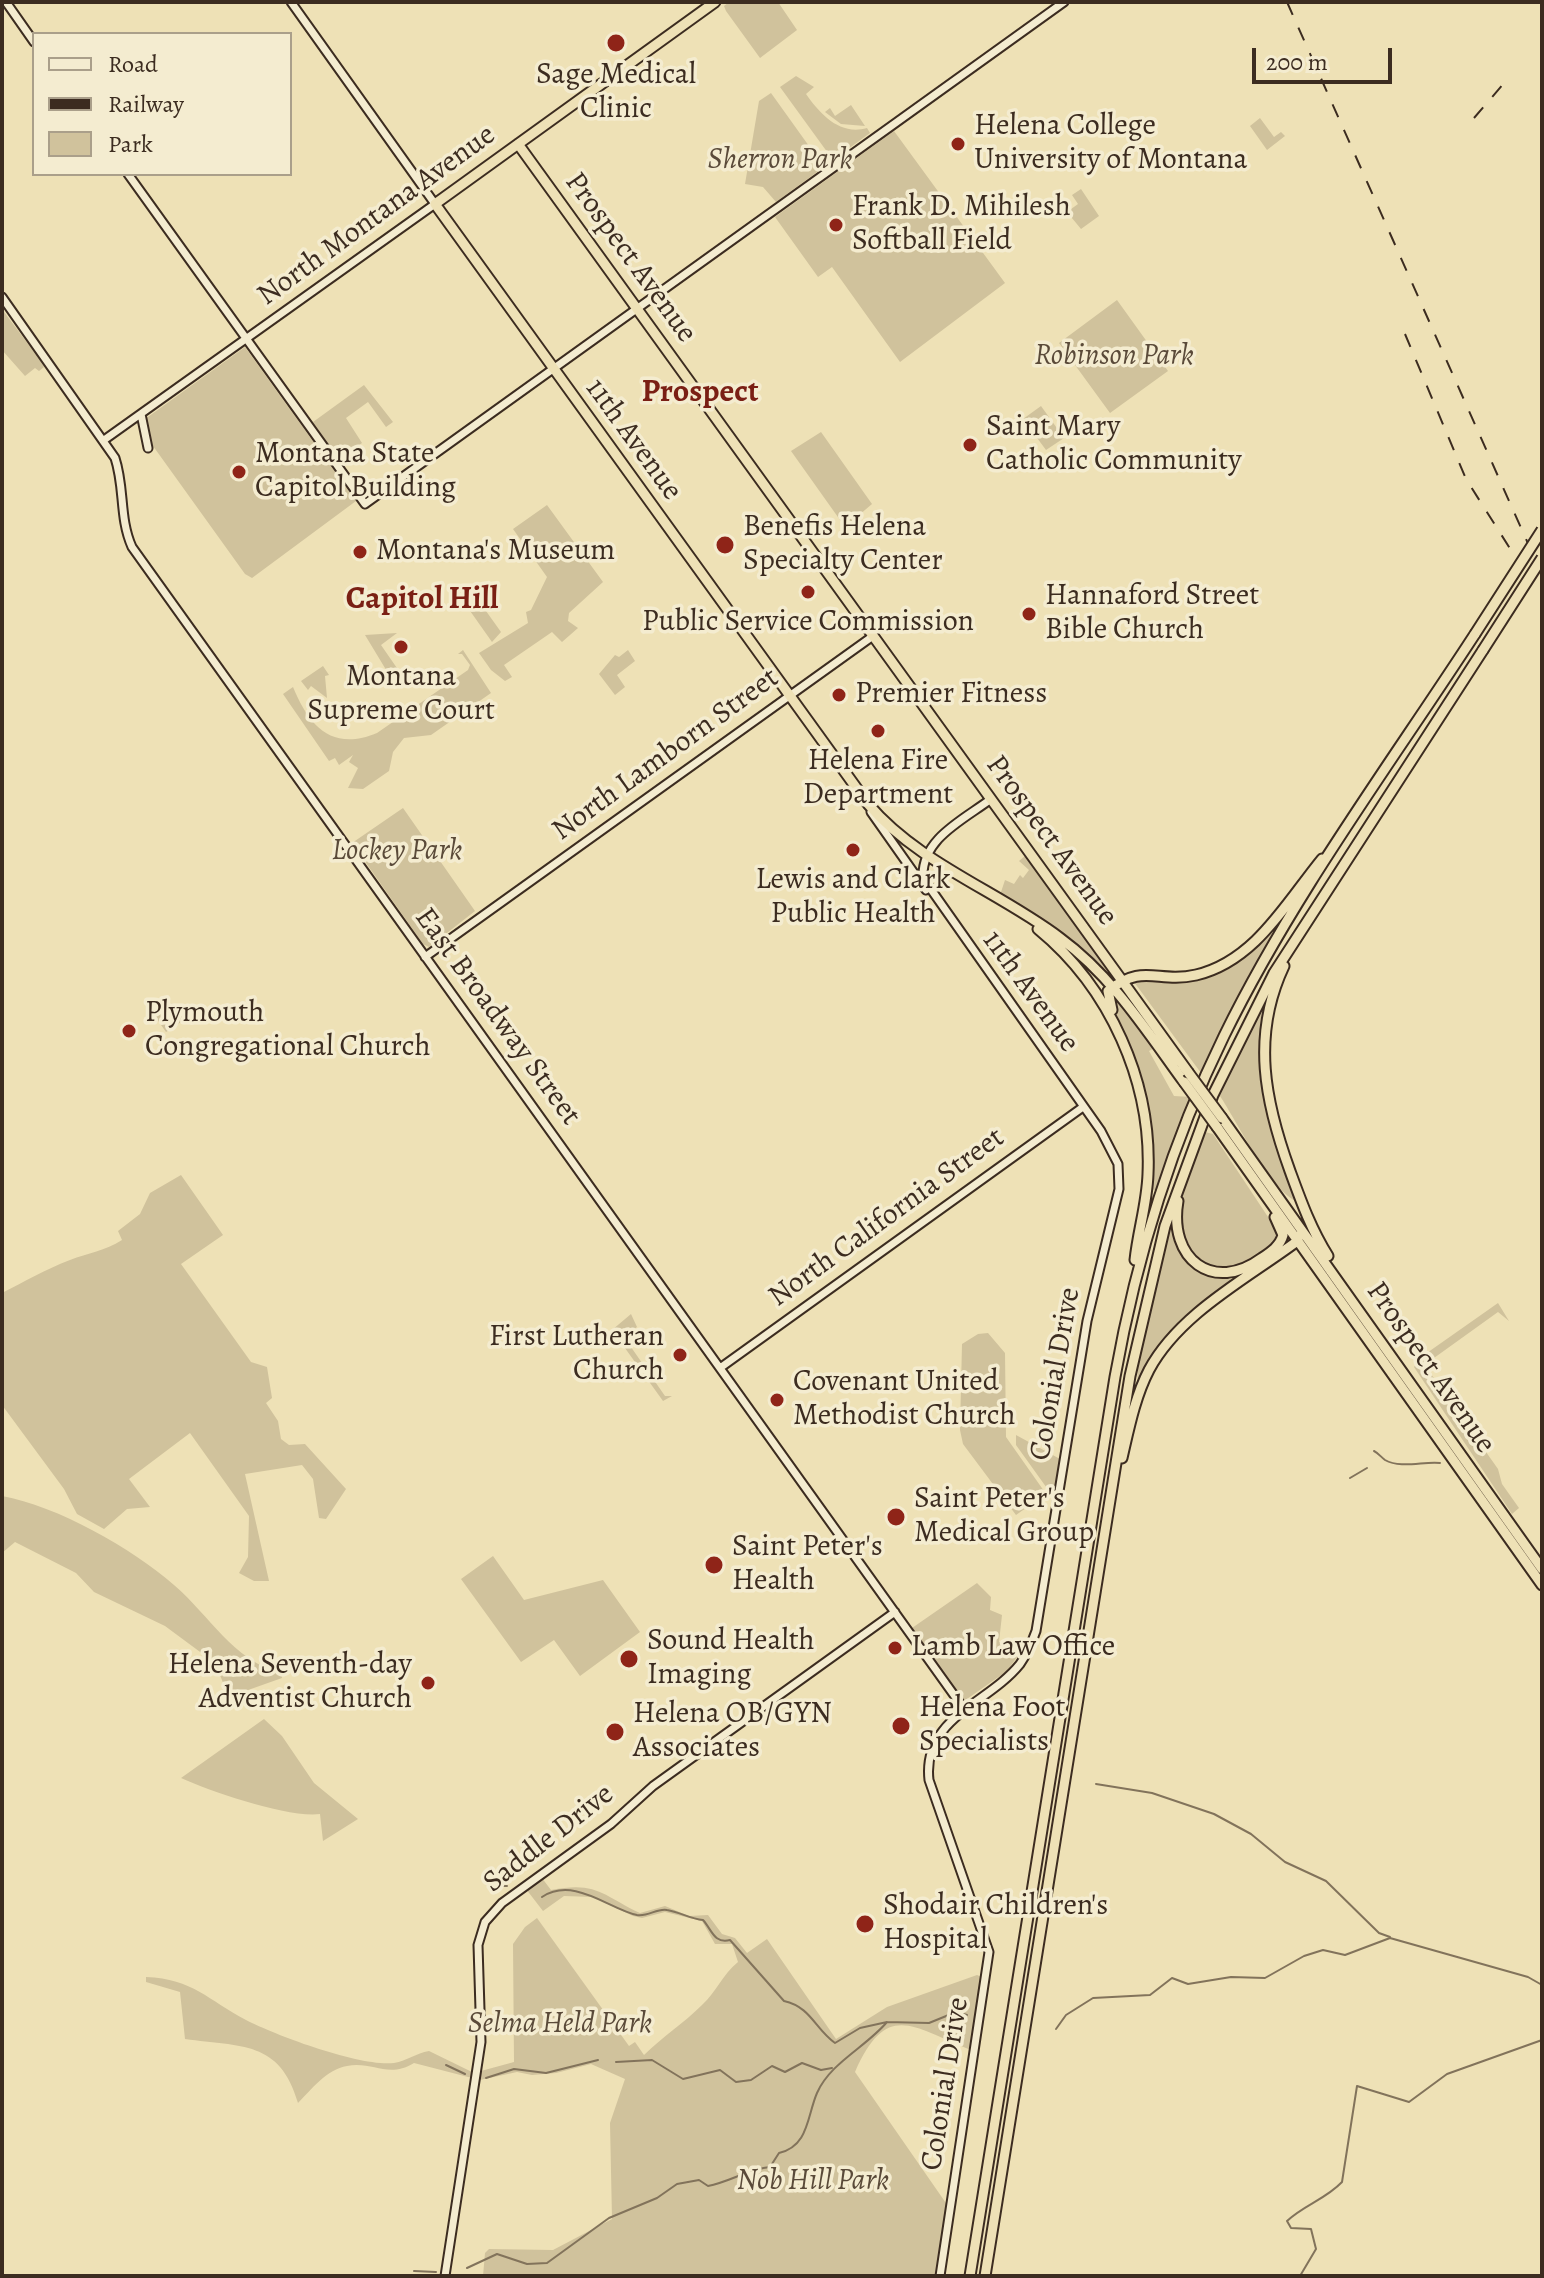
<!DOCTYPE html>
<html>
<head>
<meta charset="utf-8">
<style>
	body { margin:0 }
	#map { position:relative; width:1544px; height:2278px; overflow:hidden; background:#eee1b6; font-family:Alegreya,serif }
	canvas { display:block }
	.frame { position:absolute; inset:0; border:4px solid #3c2c20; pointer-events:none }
	.legend { position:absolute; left:32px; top:32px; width:260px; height:144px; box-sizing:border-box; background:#f4ecd0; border:2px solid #aa9f8a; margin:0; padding:10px 14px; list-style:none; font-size:24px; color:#3c2c20 }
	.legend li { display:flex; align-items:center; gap:16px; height:40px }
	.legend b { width:40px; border:2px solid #aa9f8a }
	.scale { position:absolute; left:1252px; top:48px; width:140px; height:36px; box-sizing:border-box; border:4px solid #3c2c20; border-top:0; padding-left:10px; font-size:24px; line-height:28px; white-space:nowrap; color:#3c2c20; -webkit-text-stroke:6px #f4ecd0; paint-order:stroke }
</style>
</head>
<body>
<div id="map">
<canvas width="1544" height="2278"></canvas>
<div class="frame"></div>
<ul class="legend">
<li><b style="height:10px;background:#f4ecd0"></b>Road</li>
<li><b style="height:10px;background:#3c2c20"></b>Railway</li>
<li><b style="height:22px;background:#d0c29c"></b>Park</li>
</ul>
<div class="scale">200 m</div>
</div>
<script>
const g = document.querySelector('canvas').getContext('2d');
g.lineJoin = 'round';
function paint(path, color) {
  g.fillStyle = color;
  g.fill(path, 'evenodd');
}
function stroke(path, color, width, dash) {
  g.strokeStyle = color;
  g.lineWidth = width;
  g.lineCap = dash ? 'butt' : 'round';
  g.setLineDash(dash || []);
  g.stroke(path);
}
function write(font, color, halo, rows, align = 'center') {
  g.font = font + ' Alegreya,serif';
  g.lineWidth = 7;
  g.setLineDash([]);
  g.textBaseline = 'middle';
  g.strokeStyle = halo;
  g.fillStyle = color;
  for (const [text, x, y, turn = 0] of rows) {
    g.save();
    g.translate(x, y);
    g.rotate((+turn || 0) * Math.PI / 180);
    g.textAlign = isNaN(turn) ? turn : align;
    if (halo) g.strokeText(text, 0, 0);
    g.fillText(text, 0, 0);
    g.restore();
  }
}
const green = new Path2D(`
	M729 2H778L797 30 760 58 726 11 724 6Z
	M796 76 814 87 806 94C820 114 840 136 867 128L870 133 833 160 780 87Z
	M771 93 824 167 776 202 763 187 745 184 759 101Z
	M851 105 865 126 841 124 825 112 830 108 835 116Z
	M1260 118 1274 137 1281 132 1285 136 1267 150 1250 126Z
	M894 131 1005 283 900 362 832 267 818 277 775 217Z
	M1081 189 1099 216 1081 229 1067 212 1078 204 1072 195Z
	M1117 300 1168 371 1110 413 1059 343Z
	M4 312 41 361 44 367 39 371 35 368 25 376 2 350Z
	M245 347 356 501 252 578 245 574 148 439 145 419Z
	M364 385 393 422 386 427 368 402 346 418 362 443 339 460 313 422Z
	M1041 406 1064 438 1046 450 1023 419Z
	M821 432 872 504 845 527 791 451Z
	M547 505 603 582 569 613 568 621 578 628 562 642 552 632 504 665 512 677 505 681 491 670 479 653 528 623 526 612 531 610 547 577 513 529Z
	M474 603 481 604 501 632 492 642 468 608Z
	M397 633 381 645 399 671 388 673 365 635Z
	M463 650 491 693 431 735 404 738 393 752 389 771 363 789 348 788 358 768 349 762 353 755 339 765 335 758 329 761 283 694 293 687C309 726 332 752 377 733L468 670 470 665 462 654H458Z
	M628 650 635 661 617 675 625 687 615 695 599 674 615 655 619 657Z
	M323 666 329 675 325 676 327 698 311 686 308 690 301 681Z
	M403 808 475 911 429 947 423 944 352 843Z
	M1025 856 1114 975 1110 978 1000 895 1005 880 1014 884 1020 875 1023 878 1029 870 1019 861Z
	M1270 930 1274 935 1201 1073 1134 982 1211 974 1244 956Z
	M1269 998C1249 1070 1273 1134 1298 1202 1272 1193 1236 1120 1220 1096Z
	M1120 1000 1154 1048 1149 1051 1174 1096 1191 1097 1156 1191 1151 1188C1155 1122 1139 1067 1112 1007Z
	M172 1003 184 1020 166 1032 154 1015Z
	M1205 1132 1213 1134 1278 1232C1270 1263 1234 1268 1208 1269 1158 1228 1187 1183 1205 1132Z
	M181 1175 223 1235 181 1264 251 1362 267 1367 272 1398 266 1403 278 1421 281 1439 289 1445 305 1444 346 1489 326 1519 319 1518 313 1479 302 1465 245 1474 269 1581H254L239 1573 248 1557 249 1516 190 1433 129 1479 150 1507 127 1509 104 1529 77 1514 64 1489 2 1405V1293C24 1282 46 1269 70 1260 88 1253 105 1251 122 1240L118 1231 140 1214 150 1193Z
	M1171 1225 1206 1273 1228 1277 1233 1283 1183 1322 1137 1387 1139 1347Z
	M1498 1303 1509 1321 1498 1312 1427 1363 1426 1367 1498 1469 1502 1484 1519 1508 1512 1514 1414 1367 1424 1355Z
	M631 1314 637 1327 624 1337 665 1396H672L663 1401 612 1330Z
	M988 1333 1005 1353 1006 1437 1044 1491 1043 1496 1016 1515 963 1444 960 1430 962 1344 978 1334Z
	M1016 1435 1060 1459 1055 1493 1049 1491 1016 1445Z
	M2 1496C57 1506 132 1548 174 1585 211 1617 231 1658 281 1674L282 1678 234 1695 224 1685 215 1663 165 1626 94 1592 76 1573 15 1542 2 1553Z
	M493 1556 524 1600 603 1580 640 1632 580 1676 554 1640 521 1662 461 1579Z
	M977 1583 991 1597 990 1610 1002 1615 999 1642 1025 1646 1007 1671 964 1701 912 1628Z
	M264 1719 282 1736 314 1783 358 1819 323 1841 320 1814C288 1818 212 1792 181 1778Z
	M542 1878 551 1890C597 1881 602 1895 640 1913L665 1906 689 1916 708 1915 722 1934 735 1938 747 1953 767 1939 836 2039 887 2007 977 1975 982 1977 971 2050C912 2027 887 2000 855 2072L948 2206 937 2276H483L485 2253 489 2249 553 2250 612 2219 610 2123 625 2079 591 2064 556 2073 532 2075 517 2072 480 2080 481 2071 514 2062 513 1944 525 1927 537 1918 629 2046 635 2042 644 2055C662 2037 684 2023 702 2005 717 1991 722 1975 738 1962L732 1944H715L702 1921 665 1912 642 1918 633 1916 593 1897 564 1896 543 1911 526 1889Z
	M146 1977C193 1979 208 2000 246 2020 277 2036 361 2067 394 2063 407 2061 416 2053 429 2051L472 2072V2078L414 2063C388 2079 373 2061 347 2066 327 2069 311 2090 298 2103 280 2040 241 2047 185 2039L180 1992 146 1982Z`);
const stream = new Path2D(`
	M1374 1451C1378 1453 1381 1457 1385 1460 1401 1469 1424 1461 1440 1463
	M1350 1478 1367 1468
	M1096 1784 1152 1793 1214 1814 1251 1834 1285 1862 1326 1881 1379 1933 1390 1937
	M494 1886H507
	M542 1897C574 1876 609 1909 637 1915 648 1917 657 1908 667 1910 680 1912 690 1919 703 1920 712 1930 714 1944 730 1940L784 2001C811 2007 815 2029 835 2043L860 2028 887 2022
	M1056 2029 1066 2015 1093 1998 1150 1995 1172 1978 1188 1984 1231 1977 1265 1978 1304 1956 1323 1950 1345 1955 1390 1938 1528 1977 1542 1985
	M616 2062 652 2060 683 2079 720 2070 736 2082 751 2080 772 2066 785 2072 802 2063 821 2070 832 2068
	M446 2065 465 2074
	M486 2078 514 2069 546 2073 598 2060
	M467 2268 497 2254 527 2264 547 2263 609 2218 657 2198 677 2184 699 2180 708 2186C730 2182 748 2169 770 2167L779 2153C809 2146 807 2116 817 2093 830 2063 866 2047 887 2022L929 2023 956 2012 967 2015
	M414 2271 436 2272
	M1300 2276 1316 2249 1311 2229 1291 2228 1287 2221C1304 2205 1326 2199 1342 2182L1357 2086 1409 2102 1447 2074 1542 2040`);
const secondary = new Path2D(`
	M6 2 34 42
	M128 174 365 504 1064 2
	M2 297 115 458C125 488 119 518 132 547L964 1709
	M141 414 148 448
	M104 440 435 204 291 2
	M871 812 926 890
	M425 957 873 636
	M720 1368 1083 1107
	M445 2276 481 2042 478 1945 485 1922 502 1903 611 1824 653 1786 895 1612
	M940 2276 989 1952 929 1780C922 1718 988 1704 1020 1664 1027 1654 1032 1642 1036 1631L1087 1321 1119 1189 1118 1164 1101 1131 923 878C921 839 963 820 991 799`);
const highway = new Path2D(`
	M715 2 435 204 868 804C919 864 998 891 1060 938 1112 976 1146 1030 1184 1082
	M518 144 1188 1072
	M1038 929C1110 988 1152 1082 1148 1174 1147 1204 1138 1231 1135 1260
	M1284 966C1251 1036 1265 1102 1290 1171 1301 1201 1311 1229 1328 1256
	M1112 1010 1108 991C1144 962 1157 984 1196 975 1255 961 1286 903 1322 859
	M1222 1118 1542 1569
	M1217 1127 1542 1585
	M1178 1201C1168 1259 1213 1294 1262 1258 1271 1252 1280 1246 1283 1235L1275 1217
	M1122 1458C1129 1428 1135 1397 1149 1370 1179 1314 1246 1279 1296 1242L1300 1235
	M970 2276 1115 1377C1136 1259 1171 1144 1224 1036 1293 895 1389 766 1475 634
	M985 2276 1130 1376 1165 1226 1213 1095 1274 973 1483 650`);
const rail = new Path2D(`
	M1287 2 1542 575
	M1474 118 1505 82
	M1405 334 1466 479 1523 569`);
const highwayBridge = new Path2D(`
	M1475 634 1542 530
	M1483 650 1542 558
	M1188 1072 1222 1118
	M1184 1082 1217 1127`);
const markers = [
	[616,43,10,"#8f2418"],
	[958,144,8,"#8f2418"],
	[836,225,8,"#8f2418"],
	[970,445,8,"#8f2418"],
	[239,472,8,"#8f2418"],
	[725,545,10,"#8f2418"],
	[360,552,8,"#8f2418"],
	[808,592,8,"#8f2418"],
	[1029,614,8,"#8f2418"],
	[401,647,8,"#8f2418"],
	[839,695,8,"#8f2418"],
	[878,731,8,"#8f2418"],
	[853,850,8,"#8f2418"],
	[129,1031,8,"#8f2418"],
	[680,1355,8,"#8f2418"],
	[777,1400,8,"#8f2418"],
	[896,1517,10,"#8f2418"],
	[714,1565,10,"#8f2418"],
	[895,1648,8,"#8f2418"],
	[629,1659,10,"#8f2418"],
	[428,1683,8,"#8f2418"],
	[901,1726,10,"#8f2418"],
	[615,1732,10,"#8f2418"],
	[865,1924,10,"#8f2418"]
];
const poiNames = [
	["Sage Medical",616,76,"center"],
	["Clinic",616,110,"center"],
	["Helena College",974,127],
	["University of Montana",974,161],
	["Frank D. Mihilesh",852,208],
	["Softball Field",852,242],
	["Saint Mary",986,428],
	["Catholic Community",986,462],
	["Montana State",255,455],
	["Capitol Building",255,489],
	["Benefis Helena",743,528],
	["Specialty Center",743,562],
	["Montana's Museum",376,552],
	["Hannaford Street",1045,597],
	["Bible Church",1045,631],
	["Public Service Commission",808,623,"center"],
	["Montana",401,678,"center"],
	["Supreme Court",401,712,"center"],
	["Premier Fitness",855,695],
	["Helena Fire",878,762,"center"],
	["Department",878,796,"center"],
	["Lewis and Clark",853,881,"center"],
	["Public Health",853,915,"center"],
	["Plymouth",145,1014],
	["Congregational Church",145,1048],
	["First Lutheran",664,1338,"right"],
	["Church",664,1372,"right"],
	["Covenant United",793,1383],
	["Methodist Church",793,1417],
	["Saint Peter's",914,1500],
	["Medical Group",914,1534],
	["Saint Peter's",732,1548],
	["Health",732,1582],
	["Sound Health",647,1642],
	["Imaging",647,1676],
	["Lamb Law Office",911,1648],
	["Helena Seventh-day",412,1666,"right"],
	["Adventist Church",412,1700,"right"],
	["Helena Foot",919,1709],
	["Specialists",919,1743],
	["Helena OB/GYN",633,1715],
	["Associates",633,1749],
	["Shodair Children's",883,1907],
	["Hospital",883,1941]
];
const parkNames = [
	["Sherron Park",780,161],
	["Robinson Park",1114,357],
	["Lockey Park",397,852],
	["Selma Held Park",560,2025],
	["Nob Hill Park",813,2182]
];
const streetNames = [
	["North Montana Avenue",377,216,-36],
	["Prospect Avenue",630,258,54],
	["11th Avenue",633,440,54],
	["North Lamborn Street",666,755,-36],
	["Prospect Avenue",1051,841,54],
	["11th Avenue",1030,992,54],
	["East Broadway Street",497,1017,54],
	["North California Street",887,1218,-36],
	["Prospect Avenue",1430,1368,55],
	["Colonial Drive",1056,1374,-80],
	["Saddle Drive",549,1839,-38],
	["Colonial Drive",946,2084,-81]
];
const neighbourhoodNames = [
	["Prospect",700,393],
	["Capitol Hill",422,600]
];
paint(green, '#d0c29c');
stroke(stream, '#82735b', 2);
stroke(secondary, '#3c2c20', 11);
stroke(highway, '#3c2c20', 13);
stroke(secondary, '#f4ecd0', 7);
stroke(highway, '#eee1b6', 9);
stroke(rail, '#3c2c20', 2, [14, 14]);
stroke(highwayBridge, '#3c2c20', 13, []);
stroke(highwayBridge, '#eee1b6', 9);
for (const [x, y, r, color] of markers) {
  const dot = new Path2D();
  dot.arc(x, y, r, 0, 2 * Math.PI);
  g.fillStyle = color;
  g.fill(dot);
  stroke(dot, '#f4ecd0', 3);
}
write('30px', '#3c2c20', '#f4ecd0', poiNames, 'left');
write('italic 30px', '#5a4a39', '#f4ecd0', parkNames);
write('30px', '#3c2c20', '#f4ecd0', streetNames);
write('bold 32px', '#7a1f14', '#f4ecd0', neighbourhoodNames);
</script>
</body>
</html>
